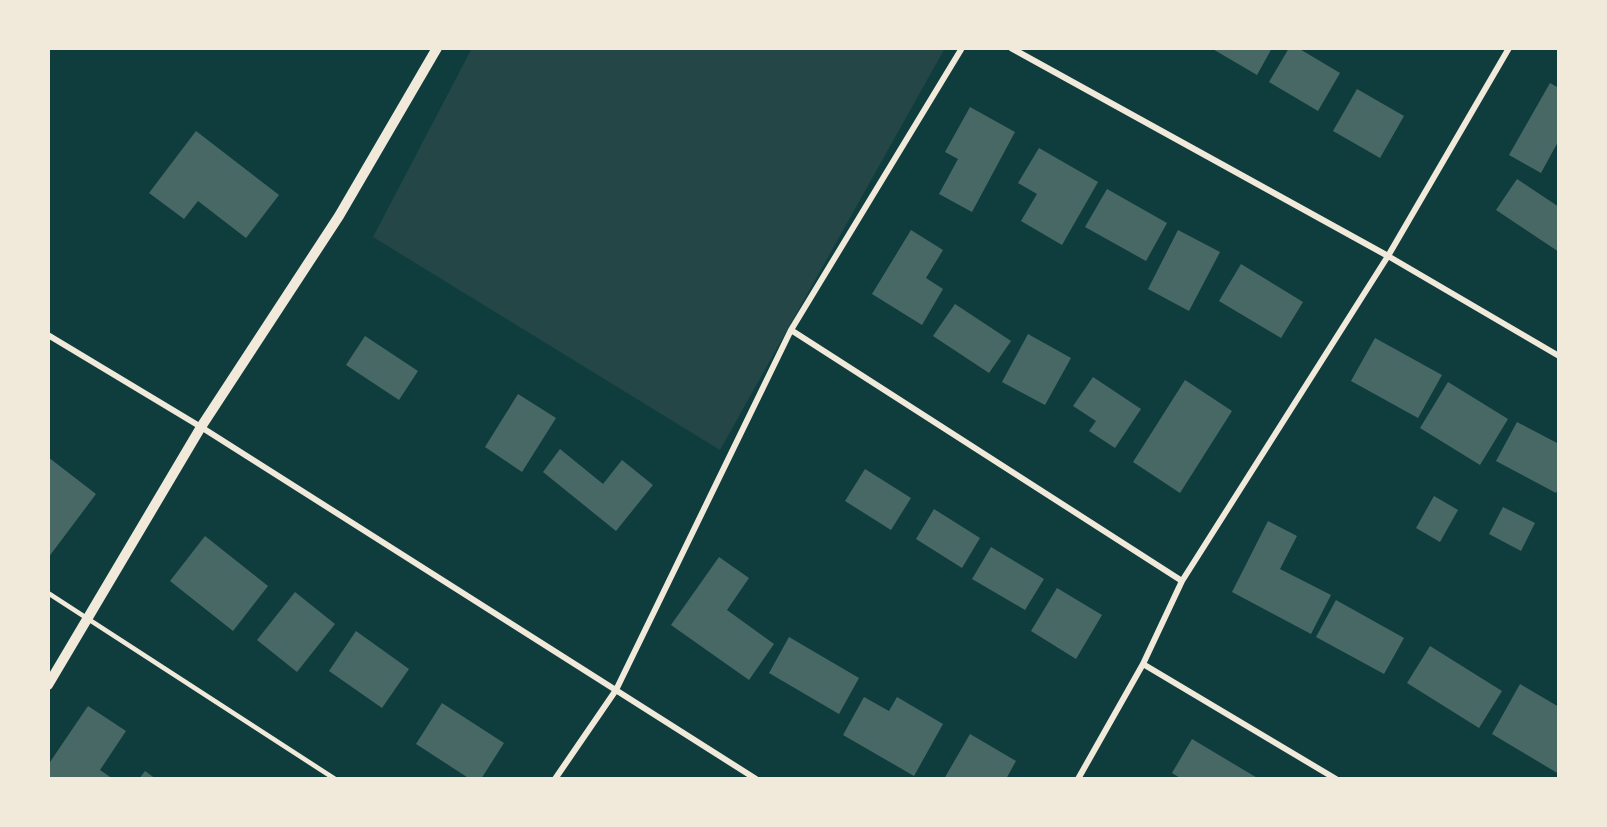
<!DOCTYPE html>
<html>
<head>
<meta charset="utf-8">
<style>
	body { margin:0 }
	#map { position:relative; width:1607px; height:827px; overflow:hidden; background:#0f3d3e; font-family:Commissioner,sans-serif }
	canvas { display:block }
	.frame { position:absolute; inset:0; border:50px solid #f1e9da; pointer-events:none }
</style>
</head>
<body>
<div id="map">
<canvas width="1607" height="827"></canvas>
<div class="frame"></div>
</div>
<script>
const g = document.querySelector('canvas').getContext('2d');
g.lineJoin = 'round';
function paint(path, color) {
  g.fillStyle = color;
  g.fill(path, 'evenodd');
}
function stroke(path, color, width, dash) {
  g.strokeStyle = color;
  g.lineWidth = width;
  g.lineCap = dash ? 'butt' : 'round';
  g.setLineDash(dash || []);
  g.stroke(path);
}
const green = new Path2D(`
	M472 48H945L720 450 373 237Z`);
const building = new Path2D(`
	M1211 48H1272L1257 75Z
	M1289 48H1298L1340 73 1318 111 1269 82Z
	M1550 83 1559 88V140L1541 173 1509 155Z
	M1357 89 1404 116 1380 158 1333 131Z
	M970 107 1015 132 972 212 939 194 958 159 945 152Z
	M196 131 279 195 246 238 198 201 184 219 149 193Z
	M1039 148 1098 182 1062 245 1021 221 1037 194 1018 183Z
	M1517 179 1559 207V252L1496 210Z
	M1107 189 1167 223 1146 261 1085 227Z
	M911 230 943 250 926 278 943 289 922 325 872 294Z
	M1178 230 1220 252 1189 311 1148 289Z
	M1241 264 1303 302 1281 338 1219 301Z
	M955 304 1011 341 989 373 933 336Z
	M1028 334 1071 358 1045 405 1002 382Z
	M365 336 418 371 399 400 346 365Z
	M1375 338 1442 375 1418 418 1351 381Z
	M1093 377 1141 409 1115 448 1089 431 1096 421 1073 406Z
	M1185 380 1232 411 1180 493 1133 462Z
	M1448 382 1508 419 1480 465 1420 428Z
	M518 394 556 418 522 472 485 447Z
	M1517 422 1559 444V487L1556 493 1496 461Z
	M560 449 603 484 622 460 653 485 616 531 543 472Z
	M48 457 96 494 48 558Z
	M865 469 911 498 891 530 845 501Z
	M1434 496 1458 510 1440 542 1416 528Z
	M1503 507 1535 523 1521 551 1489 534Z
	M934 509 980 538 962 568 916 539Z
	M1268 521 1297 536 1280 569 1331 595 1311 634 1232 592Z
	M205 536 268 586 233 631 170 581Z
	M991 547 1044 579 1025 610 972 579Z
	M719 557 749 578 727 610 774 644 749 680 671 625Z
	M1057 588 1102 615 1076 659 1031 631Z
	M295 592 335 624 297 672 257 640Z
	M1336 600 1404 638 1384 674 1316 637Z
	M356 631 409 669 382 708 329 671Z
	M789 637 859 678 839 714 769 673Z
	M1430 646 1502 691 1479 728 1407 683Z
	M1520 684 1559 707V774L1492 734Z
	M864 697 889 711 897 697 943 724 914 776 843 735Z
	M442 703 504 743 481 779H470L416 744Z
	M88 706 126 731 100 770 113 779H48V765Z
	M970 734 1016 761 1006 779H944Z
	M1192 739 1259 779H1182L1172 773Z
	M145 771 156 779H139Z`);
const service = new Path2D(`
	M48 593 335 779`);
const minor = new Path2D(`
	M1011 48 1388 256 1559 356
	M791 330 1182 581
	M48 335 201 427 756 779
	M1143 664 1336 779
	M555 779 616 690 791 330 962 48
	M1078 779 1143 664 1182 581 1388 256 1509 48`);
const tertiary = new Path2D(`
	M48 685 201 427 339 216 437 48`);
paint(green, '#244646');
paint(building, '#486865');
stroke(service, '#f1e9da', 4.5);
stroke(minor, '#f1e9da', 6);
stroke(tertiary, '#f1e9da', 10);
</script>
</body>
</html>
